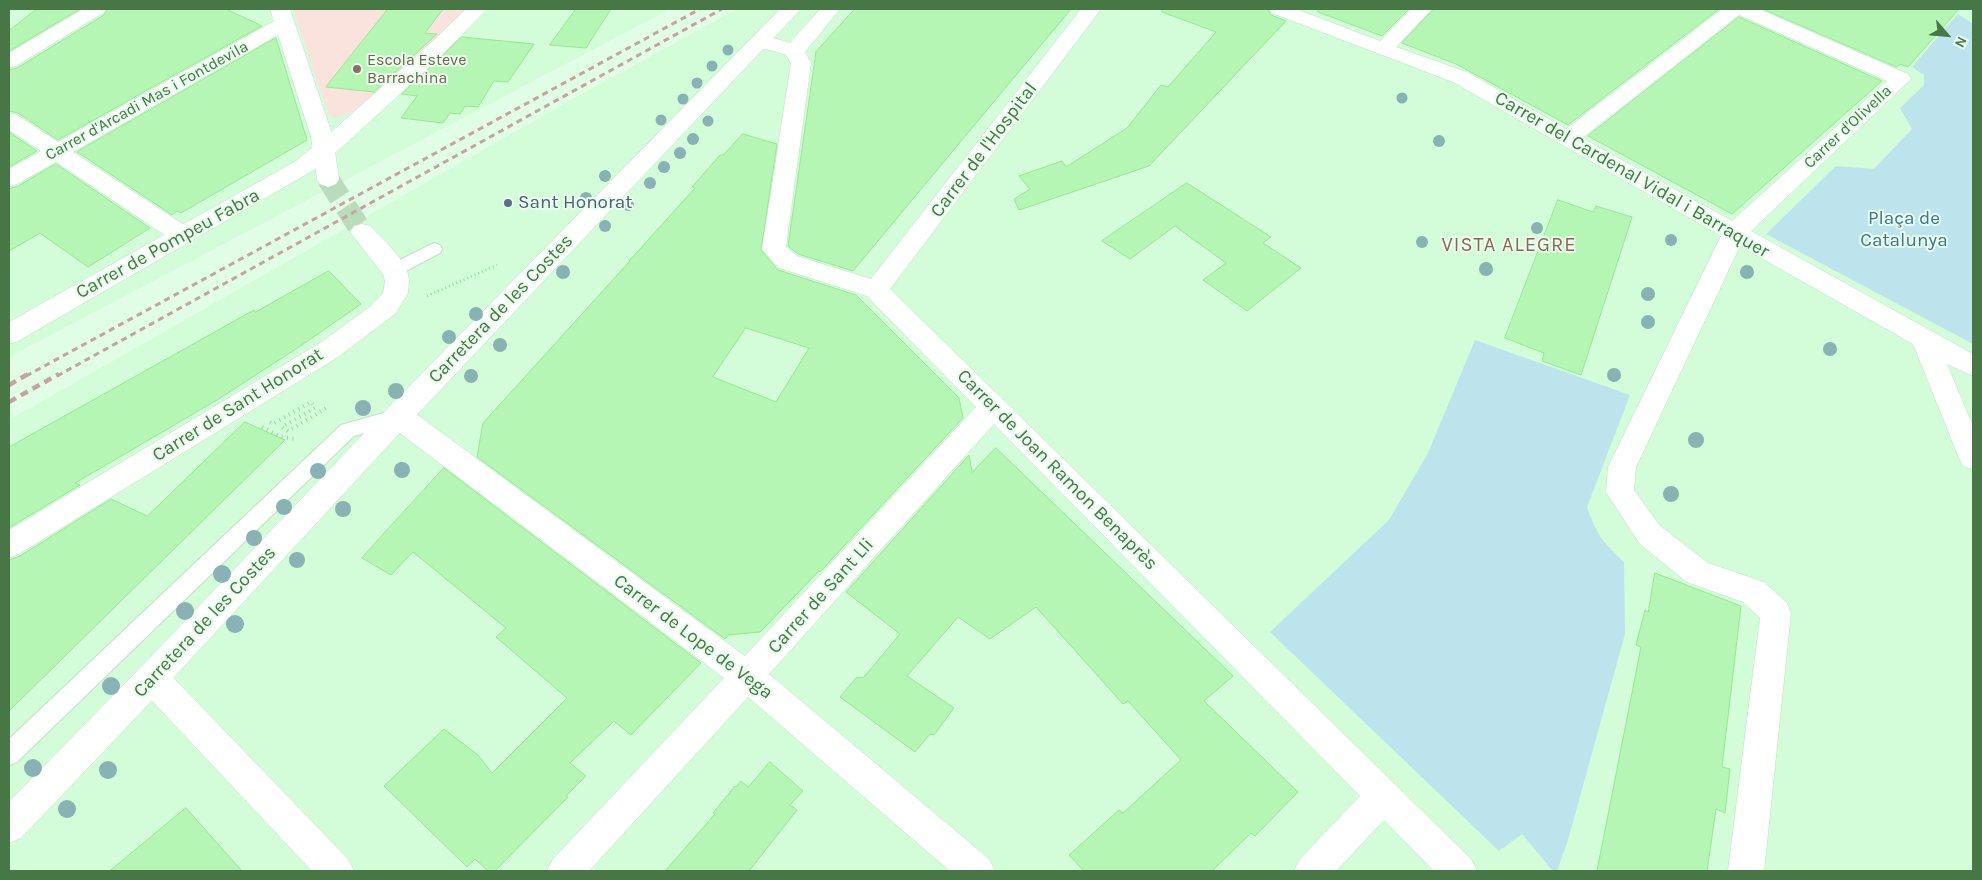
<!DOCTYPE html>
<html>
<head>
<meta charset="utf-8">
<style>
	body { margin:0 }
	#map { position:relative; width:1982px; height:880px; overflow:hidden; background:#dffee5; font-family:Karla,sans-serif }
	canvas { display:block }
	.frame { position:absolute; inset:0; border:10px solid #477745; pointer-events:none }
	.north { position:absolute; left:1922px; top:10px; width:50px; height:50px; -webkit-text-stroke:4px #e7ffec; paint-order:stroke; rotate:117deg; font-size:14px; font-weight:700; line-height:20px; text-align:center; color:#477745 }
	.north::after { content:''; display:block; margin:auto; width:18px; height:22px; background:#477745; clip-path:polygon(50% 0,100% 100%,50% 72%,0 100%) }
</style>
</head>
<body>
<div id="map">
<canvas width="1982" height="880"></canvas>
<div class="frame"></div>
<div class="north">N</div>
</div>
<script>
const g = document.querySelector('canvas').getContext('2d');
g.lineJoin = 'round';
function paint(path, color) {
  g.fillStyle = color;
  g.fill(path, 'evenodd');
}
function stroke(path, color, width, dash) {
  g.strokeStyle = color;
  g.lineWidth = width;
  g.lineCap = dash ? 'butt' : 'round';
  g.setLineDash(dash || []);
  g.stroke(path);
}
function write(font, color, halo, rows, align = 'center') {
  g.font = font + ' Karla,sans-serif';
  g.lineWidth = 4;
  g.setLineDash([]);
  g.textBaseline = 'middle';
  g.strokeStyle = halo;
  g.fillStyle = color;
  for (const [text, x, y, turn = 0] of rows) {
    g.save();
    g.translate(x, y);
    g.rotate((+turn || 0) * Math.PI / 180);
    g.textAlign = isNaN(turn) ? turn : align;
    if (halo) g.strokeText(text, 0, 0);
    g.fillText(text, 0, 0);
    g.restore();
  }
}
const residential = new Path2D(`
	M9 9H670L9 357Z
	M737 9H1973V871H9V420L587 91Z`);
const education = new Path2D(`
	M293 9H465L456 21 354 111 336 118 331 117 328 113Z`);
const green = new Path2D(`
	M1958 14 1973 24V344L1766 234 1836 166 1874 169 1912 129 1900 108 1924 85V75L1912 67Z
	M1475 340 1630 395 1587 507C1595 532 1604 544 1624 562L1625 634 1568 840 1557 871H1553L1522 834 1499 851 1270 632 1389 520 1428 453Z`);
const building = new Path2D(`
	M37 9H80L9 51V31Z
	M108 9H226L262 26 58 140 18 113 9 111V70L17 68 104 15Z
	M388 9H443L425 33 437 34 374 92 326 87Z
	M576 9H611L586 48 550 45Z
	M855 9H1071L853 271 798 254 788 246 816 52Z
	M1163 9H1267L1271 15 1286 21 1149 166 1019 210 1014 199 1030 189 1019 176 1062 161 1066 167 1127 128 1161 85 1168 87 1216 32 1162 12Z
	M1319 9H1409L1382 36 1318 12Z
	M1434 9H1719L1568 125 1456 64 1402 43Z
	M1763 9H1959L1908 67 1900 64 1897 67Z
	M1739 17 1882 81 1732 214 1588 136Z
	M462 37 534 44 508 82 494 81 478 107 465 106 460 114 450 113 443 123 401 118 417 96 402 94Z
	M276 38 307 140 181 213 177 211 172 215 77 152Z
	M9 132 37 151 9 167Z
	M743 134 777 144 761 250 778 270 856 295 959 398 963 418 820 572 819 571 760 632 728 635 725 639 477 457 483 423 630 261H629L695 188 692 187 720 155H723ZM746 328 809 348 776 402 713 377Z
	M56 164 150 228 88 267 40 233 9 251V189L18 186Z
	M1187 183 1271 237 1263 243 1301 268 1247 311 1203 280 1226 263 1175 226 1130 259 1102 241Z
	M1558 200 1593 212 1596 206 1632 217 1581 375 1542 361 1544 353 1505 338Z
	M329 271 361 304 299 347 217 400 75 483 80 485 9 528V447L254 310 255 312Z
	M245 422 285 440 9 711V560L20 556 111 499 147 516Z
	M996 448 1233 676 1204 701 1298 792 1255 836 1251 833 1212 871H1084L1069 855 1119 810 1123 813 1181 760 1128 701 1123 704 1036 607 990 639 958 617 907 676 954 708 934 735 930 734 915 752 840 697 856 678 864 677 900 634 846 592 969 455 972 472Z
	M444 468 701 663 631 735 614 721 570 763 586 776 566 796 568 797 495 871H488L475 859 467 867 384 786 444 729 478 755 492 773 567 698 496 637 506 628 413 552 391 575 362 558Z
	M1655 573 1741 606 1722 767 1730 769 1725 813 1716 809 1707 871H1597L1641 647 1636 645 1645 610 1648 612Z
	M770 762 803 791 790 805 797 810 749 871H665L715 814 713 813 735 786 736 787 741 781 748 787Z
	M186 808 242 871H110Z`);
const minorTunnel = new Path2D(`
	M328 179 362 232`);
const pathFar1 = new Path2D(`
	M427 296 497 265`);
const path = new Path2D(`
	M270 422 273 424 311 402 315 408 282 427 288 431 328 407
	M262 427 281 437 296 439`);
const service = new Path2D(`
	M434 243 440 245 442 249 440 253 400 274 394 276 388 274 386 270 388 266Z
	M398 409 405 411 407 416 405 421 354 436 17 762 9 765V739L341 425Z`);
const minor = new Path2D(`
	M83 9H106L103 13 16 66 9 68V53Z
	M270 9H290L333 137 339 179 336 184 328 187 320 184 317 179 311 137 278 35 73 152 184 225 194 228 198 234 194 240 186 242 169 238 56 162 17 184 9 187V169L41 151 9 130V113L17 115 58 142 274 21Z
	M820 9H840L805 52 811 63 786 247 797 256 871 279 1081 9H1101L890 289 1471 859 1477 871H1434L1384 820 1336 871H1294L1300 859 1360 796 994 424 769 674 989 859 995 871H950L748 697 589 871H547L553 859 724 678 388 424 384 416 388 408 398 405 408 408 745 656 976 407 867 296 779 268 762 249 791 63 786 55 770 50 751 47 748 43 751 39C765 35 777 39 790 43Z
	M1269 9H1296L1380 41 1411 9H1432L1396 47 1467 72 1566 129 1722 9H1759L1908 74 1911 79 1751 231 1973 354V376L1947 364 1973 426V469L1963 466 1959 458 1913 344 1740 246 1636 467 1634 490 1660 526 1708 563 1764 582 1787 603 1791 613 1764 871H1728L1760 618 1743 602 1687 582 1640 544 1606 492 1608 467 1721 236 1453 82 1272 13ZM1739 15 1887 81 1732 221 1582 138Z
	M362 224 370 226 388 244 400 259 408 274 409 281 408 293 396 313 338 357 19 554 9 558V530L320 343 371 306 383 293 385 281 383 274 350 232 354 226Z
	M152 663 163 667 348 859 354 871H312L141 689 136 678 141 667Z`);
const tertiary = new Path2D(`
	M466 9H487L438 59 342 147 312 171 18 341 9 344V322L296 161 336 128 435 39Z
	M780 9H801L408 424 163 689 21 838 9 843V802L141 667 388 408Z`);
const railFar1 = new Path2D(`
	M26 376 700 9
	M57 376 722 9`);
const rail = new Path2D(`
	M9 385 28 374
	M9 402 59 374`);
const trees = [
	[728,50,5.5],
	[712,66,5.5],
	[697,83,5.5],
	[1402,98,5.5],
	[683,99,5.5],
	[661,120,5.5],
	[708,121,5.5],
	[693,139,6],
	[1439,141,6],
	[680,153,6],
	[664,167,6],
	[605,176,6],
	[650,183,6],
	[586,198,6],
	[628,205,6],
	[605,226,6],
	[1537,228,6],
	[1671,240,6],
	[1422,242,6],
	[1486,269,7],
	[563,272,7],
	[1747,272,7],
	[1648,294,7],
	[476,314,7],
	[1648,322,7],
	[449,337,7],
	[500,345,7],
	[1830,349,7],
	[1614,375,7],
	[471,376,7],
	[396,391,8],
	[363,408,8],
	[1696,440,8],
	[402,470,8],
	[318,471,8],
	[1671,494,8],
	[284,507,8],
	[343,509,8],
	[254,538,8],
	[297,560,8],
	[222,574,9],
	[185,611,9],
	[235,624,9],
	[111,686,9],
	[33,768,9],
	[108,770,9],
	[67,809,9]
];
const markers = [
	[357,69,5,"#8d6e63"],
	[508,203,5,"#5c6f8a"]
];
const farEducationnames = [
	["Escola Esteve",367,60],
	["Barrachina",367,78]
];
const farStreetnames = [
	["Carrer d'Arcadi Mas i Fontdevila",147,101,-29],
	["Carrer d'Olivella",1848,127,-43]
];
const streetNames = [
	["Carrer de l'Hospital",984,150,-53],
	["Carrer del Cardenal Vidal i Barraquer",1632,175,30],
	["Carrer de Pompeu Fabra",168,244,-29],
	["Carretera de les Costes",501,309,-46],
	["Carrer de Sant Honorat",238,405,-32],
	["Carrer de Joan Ramon Benaprès",1057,470,45],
	["Carrer de Sant Lli",821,596,-48],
	["Carretera de les Costes",205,622,-47],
	["Carrer de Lope de Vega",693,637,37]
];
const serviceNames = [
	["Sant Honorat",518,203]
];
const parkNames = [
	["Plaça de",1904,219],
	["Catalunya",1904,241]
];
const neighbourhoodNames = [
	["VISTA ALEGRE",1509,245]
];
paint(residential, '#d3fcd9');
paint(education, '#fae3dc');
paint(green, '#bde4ed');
paint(building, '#b5f6b4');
stroke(building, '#95ea93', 1);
stroke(minorTunnel, '#b9dcbd', 22, [22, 11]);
stroke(service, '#bde5bf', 2);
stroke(minor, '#bde5bf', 1);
stroke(tertiary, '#bde5bf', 1);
stroke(pathFar1, '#99db98', 2.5, [1, 3]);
stroke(path, '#99db98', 4, [1, 4.5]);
paint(service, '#fff');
paint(minor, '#fff');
paint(tertiary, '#fff');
stroke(railFar1, '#c8a39d', 3, [6, 4.5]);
stroke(rail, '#c8a39d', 4.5, [8, 5.5]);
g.fillStyle = '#88b2b3';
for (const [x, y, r] of trees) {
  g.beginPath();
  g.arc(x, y, r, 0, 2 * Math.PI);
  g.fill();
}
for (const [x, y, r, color] of markers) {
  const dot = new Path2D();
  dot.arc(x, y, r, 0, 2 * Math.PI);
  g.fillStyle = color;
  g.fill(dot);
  stroke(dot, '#e7ffec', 2);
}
write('16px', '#785e54', '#e7ffec', farEducationnames, 'left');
write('16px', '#477745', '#e7ffec', farStreetnames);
write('19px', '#477745', '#e7ffec', streetNames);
write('19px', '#4e5e75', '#e7ffec', serviceNames, 'left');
write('19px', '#40748a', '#e7ffec', parkNames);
g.letterSpacing = '1px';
write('20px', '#8d6657', '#e7ffec', neighbourhoodNames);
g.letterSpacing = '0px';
</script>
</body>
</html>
